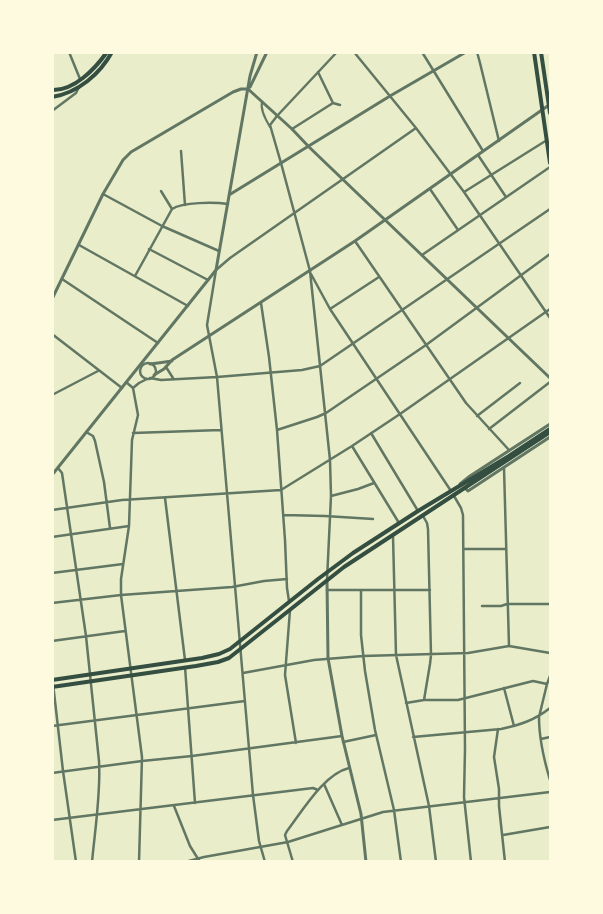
<!DOCTYPE html>
<html>
<head>
<meta charset="utf-8">
<style>
	body { margin:0 }
	#map { position:relative; width:603px; height:914px; overflow:hidden; background:#e9edc9; font-family:"Noto Serif",serif }
	canvas { display:block }
	.frame { position:absolute; inset:0; border:54px solid #fefae0; pointer-events:none }
</style>
</head>
<body>
<div id="map">
<canvas width="603" height="914"></canvas>
<div class="frame"></div>
</div>
<script>
const g = document.querySelector('canvas').getContext('2d');
g.lineJoin = 'round';
function stroke(path, color, width, dash) {
  g.strokeStyle = color;
  g.lineWidth = width;
  g.lineCap = dash ? 'butt' : 'round';
  g.setLineDash(dash || []);
  g.stroke(path);
}
const pedestrian = new Path2D(`
	M262 102C260 110 266 120 270 127`);
const minor = new Path2D(`
	M69 52 80 79
	M354 52 416 128 464 192 550 318
	M422 52 483 151
	M477 52 480 63 499 141
	M333 103 340 105
	M52 111 76 93 79 87
	M292 129 333 103 318 72
	M181 151 185 205
	M478 155 506 197
	M430 189 458 230
	M161 191 172 209
	M464 192 547 140
	M103 194 162 226 219 251
	M355 241 466 403 509 450
	M79 245 188 306
	M149 249 208 280
	M422 255 550 167
	M311 274 330 309 451 491
	M135 276 172 209C183 202 214 202 228 204
	M62 279 158 343
	M261 303 269 357 277 430 285 540 287 588 289 601
	M330 309 379 277
	M52 334 122 388
	M140 371a8 8 0 1 1 16 0a8 8 0 1 1-16 0Z
	M166 367 173 378
	M150 378 161 380 217 377 302 370 320 366 550 209
	M126 382 133 388 139 383 147 379
	M133 388 138 415 132 440 129 526 121 579V595L142 757 139 862
	M52 395 98 371
	M477 416 520 383
	M489 429 550 382
	M277 430 317 417 326 413 426 345 550 254
	M86 432 93 436 95 441 104 482 110 528
	M133 433 221 430
	M371 433 418 511
	M352 446 399 523
	M58 468 62 473 86 636 99 761C101 792 95 830 92 862
	M504 468 509 646
	M331 496 358 489 374 483
	M454 496 461 508 463 515 465 749 464 797 471 862
	M165 498 185 660
	M52 510 122 500 281 490 352 446 400 414 550 309
	M284 515 325 516 373 519
	M423 516 427 523 428 529 431 655 430 664 424 700
	M393 536 396 655 429 806 436 862
	M52 537 129 526
	M464 549H506
	M52 573 123 564
	M327 580 331 496 330 460 310 271 281 163 270 125 277 116 337 52
	M327 590H430
	M361 590V635L365 671 375 730 394 810 401 862
	M52 603 121 595 232 587 264 581 287 579
	M482 606H501L507 604H550
	M290 610 285 675 296 743
	M52 641 125 631
	M185 667 195 803
	M243 673 314 660 363 656 468 653 509 646 550 653
	M52 675 63 771 76 862
	M550 676 547 684 539 717C539 739 544 760 550 780
	M504 688 514 726
	M406 703 424 700H458L533 681 547 684
	M52 726 245 701
	M498 729 494 757 499 789V806L505 862
	M413 737 501 729C520 725 535 720 550 708
	M541 739 550 737
	M343 742 376 735
	M52 773 142 761 192 756 342 736
	M324 784 342 825
	M174 806 190 846 200 862
	M52 820 313 788 318 790
	M503 835 550 827
	M52 860 54 862
	M185 862 204 857 288 842 383 812 550 792
	M265 862 259 841 253 795 217 377 207 325 216 270 230 258 416 128
	M293 862 285 835 287 831C303 810 324 774 349 768`);
const tertiary = new Path2D(`
	M250 87 267 52
	M248 89 292 129 309 147 550 378
	M229 195 390 96 466 52
	M52 299 103 194 123 160 131 152 233 92 241 89H248
	M150 364 158 363 172 361
	M154 375 164 369 172 360 355 241 549 105
	M52 475 216 270 250 76 257 52
	M460 484 470 476 550 424
	M465 488 468 491 550 437
	M327 581 328 658 342 736 361 814 366 862`);
const secondary = new Path2D(`
	M534 52 550 163
	M541 52 550 113
	M52 90C74 91 95 69 107 52
	M52 97C78 93 100 74 112 52
	M52 680 202 658 219 654 230 649 318 579 353 553 418 511 509 456 550 429
	M52 687 196 666 218 662 229 658 344 567 550 432`);
stroke(pedestrian, '#617663', 2);
stroke(minor, '#617663', 2.5);
stroke(tertiary, '#617663', 3);
stroke(secondary, '#344e41', 4);
</script>
</body>
</html>
